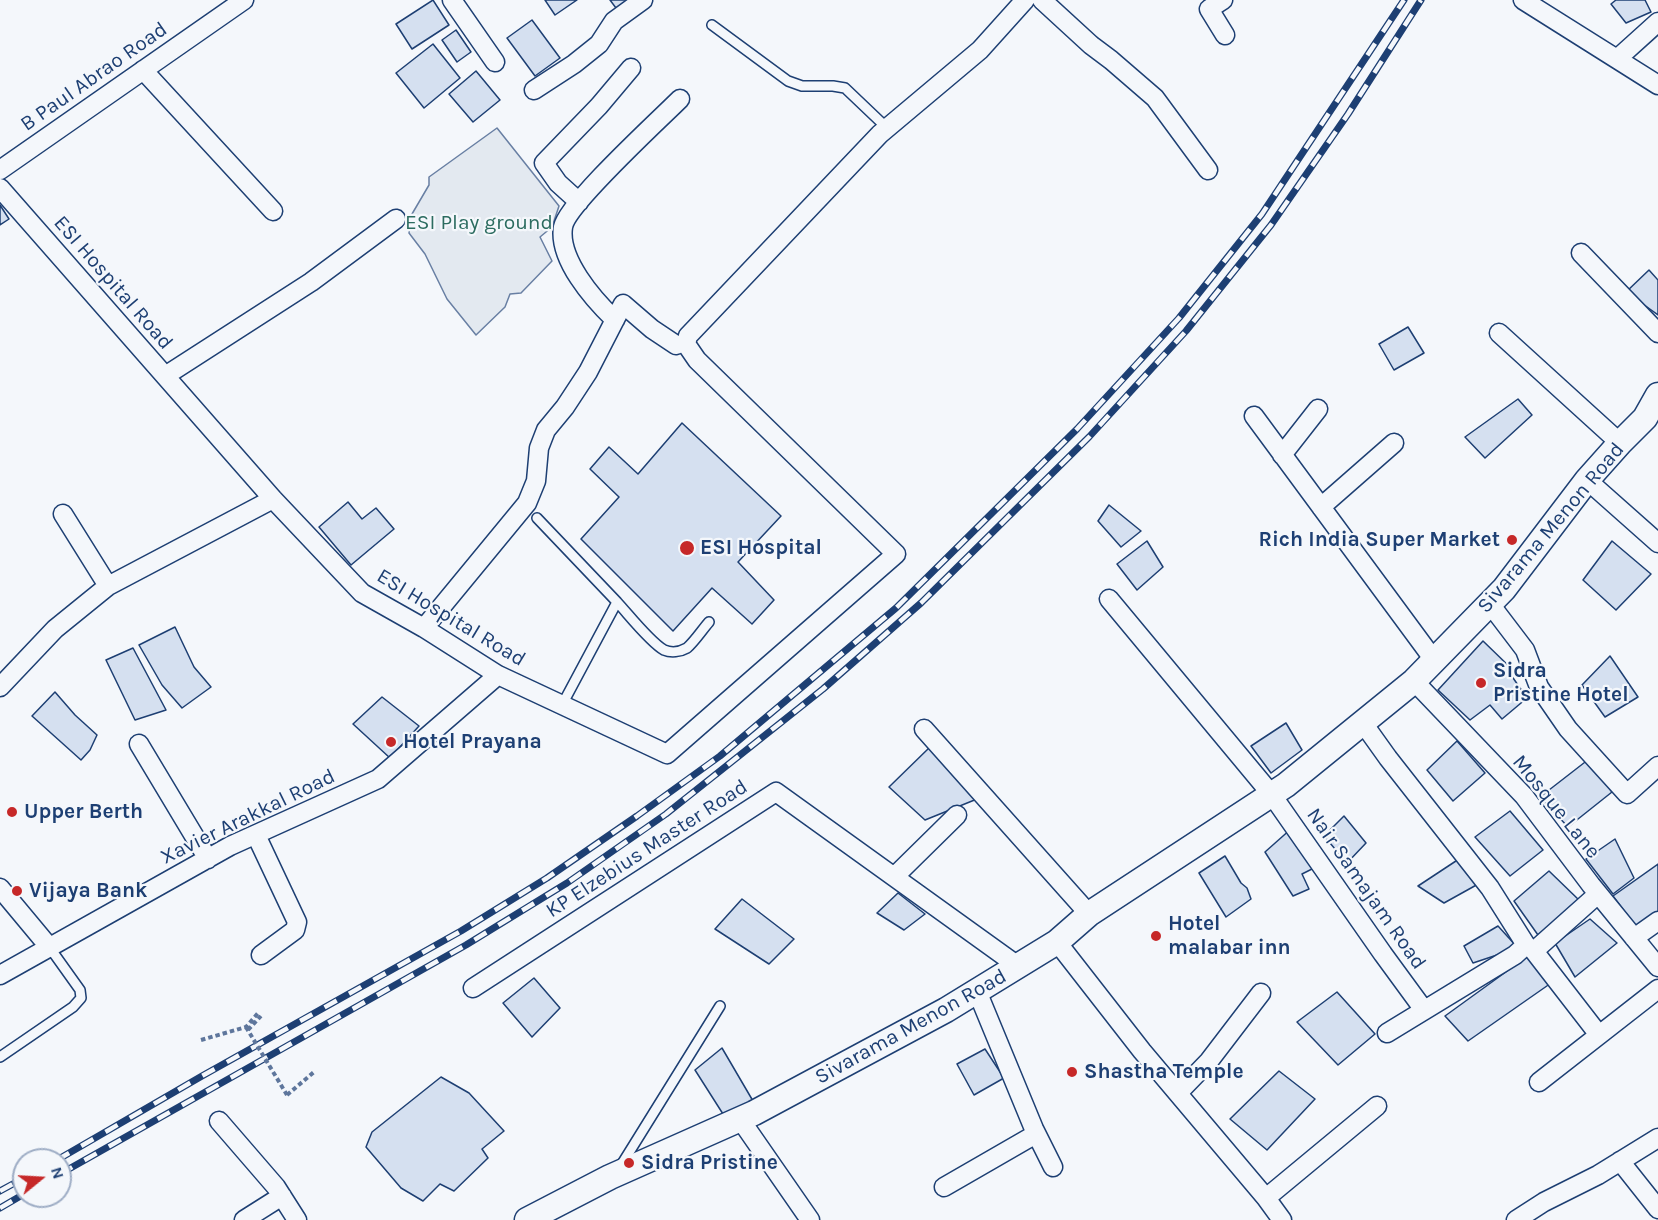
<!DOCTYPE html>
<html>
<head>
<meta charset="utf-8">
<style>
	body { margin:0 }
	#map { position:relative; width:1658px; height:1220px; overflow:hidden; background:#f4f7fb; font-family:Karla,sans-serif }
	canvas { display:block }
	.north { position:absolute; left:12px; top:1148px; width:60px; height:60px; box-sizing:border-box; background:#f4f7fb; border:2px solid #9eadc5; border-radius:50%; rotate:72deg; font-size:16px; font-weight:700; line-height:24px; text-align:center; color:#1d3f73 }
	.north::after { content:''; display:block; margin:auto; width:21px; height:27px; background:#c62828; clip-path:polygon(50% 0,100% 100%,50% 72%,0 100%) }
</style>
</head>
<body>
<div id="map">
<canvas width="1658" height="1220"></canvas>
<div class="north">N</div>
</div>
<script>
const g = document.querySelector('canvas').getContext('2d');
g.lineJoin = 'round';
function paint(path, color) {
  g.fillStyle = color;
  g.fill(path, 'evenodd');
}
function stroke(path, color, width, dash) {
  g.strokeStyle = color;
  g.lineWidth = width;
  g.lineCap = dash ? 'butt' : 'round';
  g.setLineDash(dash || []);
  g.stroke(path);
}
function write(font, color, halo, rows, align = 'center') {
  g.font = font + ' Karla,sans-serif';
  g.lineWidth = 4.5;
  g.setLineDash([]);
  g.textBaseline = 'middle';
  g.strokeStyle = halo;
  g.fillStyle = color;
  for (const [text, x, y, turn = 0] of rows) {
    g.save();
    g.translate(x, y);
    g.rotate((+turn || 0) * Math.PI / 180);
    g.textAlign = isNaN(turn) ? turn : align;
    if (halo) g.strokeText(text, 0, 0);
    g.fillText(text, 0, 0);
    g.restore();
  }
}
const green = new Path2D(`
	M497 128 559 206 552 227 540 237 552 261 521 293 510 294 505 307 476 335 447 299 425 254 409 233 412 214 429 185V177Z`);
const building = new Path2D(`
	M433 0 449 25 412 49 396 24Z
	M545 0H577L555 15Z
	M610 0H636L619 12Z
	M1616 0H1645L1651 12 1626 23 1611 4Z
	M532 20 560 58 535 76 507 38Z
	M456 30 471 52 457 62 442 40Z
	M433 44 460 78 424 108 396 73Z
	M476 71 500 100 473 122 449 94Z
	M0 205 9 219 0 225Z
	M1649 270 1658 280V315L1626 292Z
	M1408 327 1424 353 1394 370 1379 344Z
	M1518 399 1532 415 1485 458 1465 437Z
	M682 423 781 516 738 562 774 600 752 624 712 588 673 631 581 539 619 497 590 469 609 447 638 474Z
	M348 502 362 519 376 508 394 529 351 565 319 527Z
	M1109 505 1141 531 1121 547 1098 521Z
	M1147 541 1163 567 1137 590 1117 564Z
	M1612 541 1651 574 1616 610 1583 580Z
	M175 627 194 667 211 687 182 708 162 685 139 645Z
	M1483 641 1515 672 1511 675 1527 698 1502 719 1490 705 1470 720 1438 690Z
	M133 648 166 710 135 720 106 660Z
	M1610 656 1638 697 1605 717 1582 685Z
	M55 692 75 715 97 735 90 750 81 760 32 716Z
	M382 697 419 726 390 758 353 724Z
	M1286 723 1302 750 1271 773 1251 746Z
	M1457 741 1485 773 1453 801 1427 770Z
	M930 747 977 799 925 820 889 787Z
	M1589 759 1612 792 1568 827 1540 797Z
	M1510 811 1543 850 1510 876 1475 837Z
	M1344 816 1366 843 1347 863 1324 836Z
	M1292 828 1316 867 1302 874 1309 889 1293 896 1265 852Z
	M1615 839 1634 878 1613 894 1586 859Z
	M1225 856 1241 883 1247 888 1251 899 1226 917 1199 873Z
	M1462 857 1480 883 1444 903 1418 886Z
	M1658 864V913L1637 928 1613 896Z
	M1549 871 1580 901 1538 935 1514 901Z
	M898 893 925 914 904 930 877 913Z
	M742 899 794 939 769 964 715 929Z
	M1590 919 1617 943 1575 977 1555 943Z
	M1498 926 1518 948 1473 963 1464 946Z
	M1532 953 1554 981 1468 1041 1445 1016Z
	M534 978 560 1008 532 1037 503 1003Z
	M1337 992 1375 1034 1338 1065 1297 1022Z
	M722 1048 753 1101 723 1114 695 1070Z
	M985 1049 1004 1078 974 1095 957 1064Z
	M1279 1071 1315 1099 1267 1150 1230 1119Z
	M441 1077 469 1093 504 1131 482 1149 488 1158 454 1191 440 1184 423 1201 401 1188 366 1147 372 1132Z`);
const path = new Path2D(`
	M248 1030 261 1016
	M201 1040 246 1027 259 1012
	M287 1095 314 1072`);
const lane = new Path2D(`
	M712 25 788 81 802 86H833L845 88 887 128
	M537 518 617 602
	M562 705 617 602C629 615 650 642 664 650 671 653 680 652 687 648 695 641 702 630 709 622
	M0 1057 73 1007 81 998 80 990 50 948
	M620 1167 720 1006`);
const street = new Path2D(`
	M452 0 495 62
	M1042 0 1091 45 1111 60 1155 98 1208 170
	M1223 0 1209 9 1225 35
	M1523 0 1658 85
	M1617 59 1658 22
	M143 70 273 211
	M534 90 574 64 599 44 614 21 643 0
	M0 170 244 0
	M0 188 273 499 362 593 424 628 498 675 667 754 896 554 697 360 686 344 688 336 880 134 980 50 1025 0
	M579 202 558 183 544 163 599 106 631 68
	M1581 253 1658 333
	M615 320C593 299 558 259 563 227 567 204 659 120 680 99
	M1499 333 1620 443
	M165 376 311 282 396 219
	M1254 416 1434 660
	M1282 455 1318 409
	M1587 480 1658 543
	M1321 507 1394 443
	M63 514 108 586
	M1109 599 1272 795 1383 954 1424 1010
	M1490 604 1525 650 1539 687 1568 729 1627 794 1658 766
	M424 628 527 503 536 481 539 448 546 430 565 407 588 372 623 304 652 329 676 345
	M1414 681 1524 796 1591 885 1658 967
	M0 687 55 629 108 586 273 499
	M1363 723 1388 758 1490 888 1526 945 1515 955 1387 1033
	M924 729 1089 914
	M139 744 208 859
	M256 835 297 922 295 930 261 955
	M894 877 957 815
	M0 888 50 948
	M1598 894 1534 951 1599 1035
	M1634 938 1658 921
	M1057 942 1142 1051 1266 1198 1282 1220
	M0 975 230 846 378 779 498 675
	M473 988 776 792 1018 966
	M977 991 1034 1129 1053 1167
	M1539 1082 1658 989
	M1178 1093 1209 1061 1261 993
	M740 1119 810 1220
	M219 1121 276 1187 297 1220
	M1620 1161 1658 1209
	M944 1187 1036 1134
	M1266 1198 1377 1106
	M244 1220 282 1196
	M1516 1220 1544 1202 1598 1175 1658 1138`);
const secondary = new Path2D(`
	M527 1220 610 1177 754 1113 946 1010 1057 942 1089 914 1286 785 1414 681 1504 589 1587 480 1620 443 1645 418 1658 395`);
const rail = new Path2D(`
	M57 1160 202 1076 461 931 547 878 637 816 720 756 896 608 1077 429 1179 318 1262 214 1404 0
	M60 1174 466 945 567 883 666 814 823 689 921 603 1089 437 1186 331 1271 225 1348 114 1421 0
	M0 1191 24 1178
	M0 1208 24 1194`);
const pathBridge = new Path2D(`
	M246 1027 287 1095`);
const markers = [
	[1512,540,6,"#c62828"],
	[687,548,8,"#c62828"],
	[1481,683,6,"#c62828"],
	[391,742,6,"#c62828"],
	[12,812,6,"#c62828"],
	[17,891,6,"#c62828"],
	[1156,936,6,"#c62828"],
	[1072,1072,6,"#c62828"],
	[629,1163,6,"#c62828"]
];
const streetNames = [
	["B Paul Abrao Road",94,77,-35],
	["ESI Hospital Road",113,283,49],
	["Sivarama Menon Road",1551,528,-50],
	["ESI Hospital Road",451,618,31],
	["Mosque Lane",1556,807,51],
	["Xavier Arakkal Road",248,817,-26],
	["KP Elzebius Master Road",647,849,-33],
	["Nair Samajam Road",1366,889,55],
	["Sivarama Menon Road",911,1027,-29]
];
const parkNames = [
	["ESI Play ground",479,223]
];
const poiNames = [
	["Rich India Super Market",1500,540,"right"],
	["ESI Hospital",700,548],
	["Sidra",1493,671],
	["Pristine Hotel",1493,695],
	["Hotel Prayana",403,742],
	["Upper Berth",24,812],
	["Vijaya Bank",29,891],
	["Hotel",1168,924],
	["malabar inn",1168,948],
	["Shastha Temple",1084,1072],
	["Sidra Pristine",641,1163]
];
paint(green, '#e3e9f0');
stroke(green, '#687fa3', 1.5);
paint(building, '#d5e0f0');
stroke(building, '#1d3f73', 1.5);
stroke(lane, '#1d3f73', 12);
stroke(street, '#1d3f73', 21);
stroke(secondary, '#1d3f73', 27);
stroke(path, '#5e769c', 4, [4.5, 3]);
stroke(lane, '#f4f7fb', 9);
stroke(street, '#f4f7fb', 18);
stroke(secondary, '#f4f7fb', 24);
stroke(rail, '#1d3f73', 7);
stroke(rail, '#f4f7fb', 4.5, [14]);
stroke(pathBridge, '#5e769c', 4, [4.5, 3]);
for (const [x, y, r, color] of markers) {
  const dot = new Path2D();
  dot.arc(x, y, r, 0, 2 * Math.PI);
  g.fillStyle = color;
  g.fill(dot);
  stroke(dot, '#f4f7fb', 2);
}
write('21px', '#1d3f73', '#f4f7fb', streetNames);
write('21px', '#2c6c60', '#f4f7fb', parkNames);
write('bold 21px', '#1d3f73', '#f4f7fb', poiNames, 'left');
</script>
</body>
</html>
